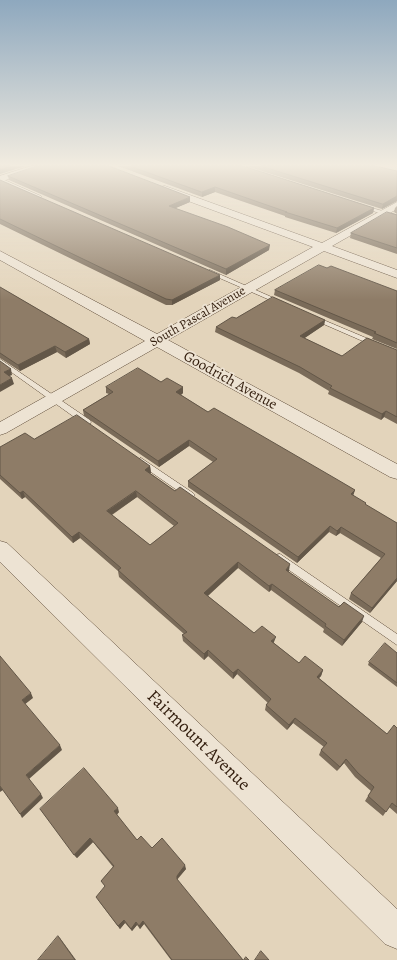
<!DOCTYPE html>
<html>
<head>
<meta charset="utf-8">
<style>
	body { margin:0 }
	canvas { display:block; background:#e3d4bb }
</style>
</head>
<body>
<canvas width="397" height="960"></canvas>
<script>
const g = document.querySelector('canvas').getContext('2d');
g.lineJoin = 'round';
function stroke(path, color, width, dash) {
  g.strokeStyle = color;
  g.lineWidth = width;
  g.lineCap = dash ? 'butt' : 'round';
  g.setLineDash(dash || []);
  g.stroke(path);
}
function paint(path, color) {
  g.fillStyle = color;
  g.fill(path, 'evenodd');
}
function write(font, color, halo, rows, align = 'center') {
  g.font = font + ' Alegreya,serif';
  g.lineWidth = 3.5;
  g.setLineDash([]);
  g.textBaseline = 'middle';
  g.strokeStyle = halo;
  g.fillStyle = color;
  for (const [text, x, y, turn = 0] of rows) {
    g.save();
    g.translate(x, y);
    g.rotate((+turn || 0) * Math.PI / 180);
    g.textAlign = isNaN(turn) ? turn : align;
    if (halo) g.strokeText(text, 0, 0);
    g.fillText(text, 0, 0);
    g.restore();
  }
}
const lane = new Path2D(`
	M0 178 41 196V197L37 198 0 181Z
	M361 205 397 215V219L361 207Z
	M210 270 283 302 284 303 279 304 208 273 207 272Z
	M314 316 397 351V356L312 319 311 318Z
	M0 359 90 420 91 422 90 424H84L0 364Z
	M141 458 193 493 195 495 193 497H187L138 463 137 461Z
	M280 554 397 634V645L276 561 275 558 276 555Z`);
const street = new Path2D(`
	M31 166H46L0 182V176Z
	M165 186 322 243 397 202V209L332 246 397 270V278L324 251 168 340 397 464V479L390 477 157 347 6 433 0 435V422L145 341 0 260V251L157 334 313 247 161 191 160 189 161 187Z
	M0 541 7 543 397 909V949L385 944 0 562Z`);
const wall = new Path2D(`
	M118 166H243L374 208 373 213 336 233 285 217V216L215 192 202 197Z
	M246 166H375L397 171V201L382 209Z
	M8 176 190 202 175 208 269 250 226 275 9 180Z
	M0 180 220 280 172 305H166L0 224Z
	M397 206V214L394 212 395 208Z
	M397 215V254L350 238 351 233Z
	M327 268 397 291V349L372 339 373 337 274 295 275 290Z
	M0 287 89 339 90 344 66 358 57 352 20 371 0 358Z
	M236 318 325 320 324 325 304 338 342 356 397 350V424L384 417 381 420 328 394 329 391 299 373 215 332 216 327Z
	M161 382 183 387V393L181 395 208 412 355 490 353 495 365 505 397 523V581L370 613 349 599 351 593 381 558 340 533 336 536 329 532 297 563 188 487V481L213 462 189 446 159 467 84 416 83 410 109 394 106 393V387Z
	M34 439 150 466 151 473H150L175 491 289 571 288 572 339 607 362 622 342 646 323 632 324 629 271 590 269 592 238 568 208 596 254 633 274 642V643L299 663 323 670 321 676 319 678 387 734 397 728V814L389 807 383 816 365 801 371 791 355 777 344 763 337 771 319 755 321 750 324 747 293 723 287 730 265 710 266 705 268 703 237 674 233 679 208 656 204 660 183 641 182 635 184 634 119 577 118 571 80 538 73 543 25 497 22 499 0 479V447ZM137 497 174 526 150 545 112 515Z
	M397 653V687L368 665 369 662Z
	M40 809 119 812 117 815 137 840 152 848 186 869 177 880 243 960H171L144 924 140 929 137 925 132 931 125 923 120 929 98 900 105 886 101 881 113 867 93 842 77 858Z`);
const shadedWall = new Path2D(`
	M11 166H26L0 174V170Z
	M215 187V192L202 197V192Z
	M397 196V201L382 209 383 204Z
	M190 197V202L169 211V206Z
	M374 208 373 213 336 233 337 228Z
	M270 245 269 250 226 275V269Z
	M220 275V280L172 305V300Z
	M325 320 324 325 299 342 300 336Z
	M89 339 90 344 66 358 65 352Z
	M55 346 57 352 20 371 18 365Z
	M11 369 12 375 5 378 4 372Z
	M12 378 14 384 0 392V385Z
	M183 387V393L177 398 176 392Z
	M386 411 384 417 381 420 382 414Z
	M189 440V446L159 467 158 461Z
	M150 466 151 473 146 476 145 470Z
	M355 490 353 496 351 494Z
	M23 491 25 497 22 499 20 493Z
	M136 491 137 497 108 517 107 511Z
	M330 526 329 532 297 563 298 557Z
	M341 527 340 533 336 536 337 531Z
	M79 532 80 538 73 543 72 537Z
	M238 562V568L204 599V593Z
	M290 564 289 571 285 576 286 570Z
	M397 578V581L370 613 372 608Z
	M272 584 271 590 269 592V586Z
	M364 616 362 622 342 646 344 640Z
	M276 637 274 642 270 647 271 641Z
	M208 650V656L204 660V654Z
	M238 669 237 674 233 679V673Z
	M323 670 321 676 315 682 317 677Z
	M31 693 33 698 24 705 22 700Z
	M295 718 293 723 287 730 289 725Z
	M60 745 62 750 29 779 26 775Z
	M346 759 344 763 337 771Z
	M0 786 3 790 0 792Z
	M41 794 43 798 22 818 20 814Z
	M118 808 119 812 115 816 114 811Z
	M90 838 93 842 77 858 74 855Z
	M185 865 186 869 177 879V876Z
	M124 920 125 923 120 929 118 926Z
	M143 921 144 924 140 929 139 926Z
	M136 922 137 925 132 931 131 929Z
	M58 936 60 938 76 960H75Z`);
const building = new Path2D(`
	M0 166H11L0 170Z
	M37 166H109L190 197 169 206 228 227 270 245 226 269 8 176Z
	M130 166H243L374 208 337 228 285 212H287L215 187 202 192Z
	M261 166H375L397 171V196L383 204Z
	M0 180 220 275 172 300 166 299 0 219Z
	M387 212 397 215V248L351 233Z
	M319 265 327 268 331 266 397 291V343L374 333 376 332 275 290Z
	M0 287 89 339 65 352 55 346 18 365 0 353Z
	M273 297 325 320 300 336 342 356 367 338 397 350V417L386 411 382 414 330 388 332 386 300 367 216 327 232 317 236 318Z
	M0 361 11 369 4 372 12 378 0 385Z
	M138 368 161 382 167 378 183 387 176 392 208 412 214 408 338 480 355 490 351 494 366 503 365 504 397 523V578L372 608 351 593 385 554 341 527 337 531 330 526 298 557 188 481 217 459 189 440 158 461 83 410 113 392 106 387Z
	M77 415 150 466 145 470 175 491 180 487 290 564 286 570 339 607 344 602 364 616 344 640 325 626 326 624 272 584 269 586 238 562 204 593 254 633 262 626 276 637 271 641 299 663 305 656 323 670 317 677 387 734 394 725 397 728V807L392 803 386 812 368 796 374 787 358 773 346 759 340 767 321 750 327 743 295 718 289 725 266 705 271 699 238 669 233 673 208 650 204 654 182 635 187 632 118 570 121 568 79 532 72 537 23 491 20 493 0 475V447L25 433 34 439ZM136 491 178 523 150 545 107 511Z
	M385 643 397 653V683L369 662Z
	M0 656 31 693 22 700 60 745 26 775 41 794 20 814 0 786Z
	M84 768 118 808 114 811 137 840 141 836 152 848 162 838 185 865 177 876V879L243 960H172L143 921 139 926 136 922 131 929 124 920 118 926 96 897 105 886 101 881 114 866 90 838 74 855 40 809Z
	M58 936 75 960H38Z
	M261 951 269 960H255Z
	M246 957 249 960H244Z`);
const farStreetnames = [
	["South Pascal Avenue",198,317,-30]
];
const streetNames = [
	["Goodrich Avenue",230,381,29]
];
const nearStreetnames = [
	["Fairmount Avenue",198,741,44]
];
stroke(lane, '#5e4b38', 1);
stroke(street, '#5e4b38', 1);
paint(lane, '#ede3d3');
paint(street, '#ede3d3');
paint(wall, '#7a6b59');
paint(shadedWall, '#635748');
paint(building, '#8e7c67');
stroke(building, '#635748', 1);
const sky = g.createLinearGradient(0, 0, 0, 300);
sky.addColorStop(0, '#8ea8be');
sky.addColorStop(0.55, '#f2ece0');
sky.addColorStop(1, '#f2ece000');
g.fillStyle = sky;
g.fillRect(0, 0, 397, 300);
write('13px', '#321d0d', '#ede3d3', farStreetnames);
write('15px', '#321d0d', '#ede3d3', streetNames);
write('18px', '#321d0d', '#ede3d3', nearStreetnames);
</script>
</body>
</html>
